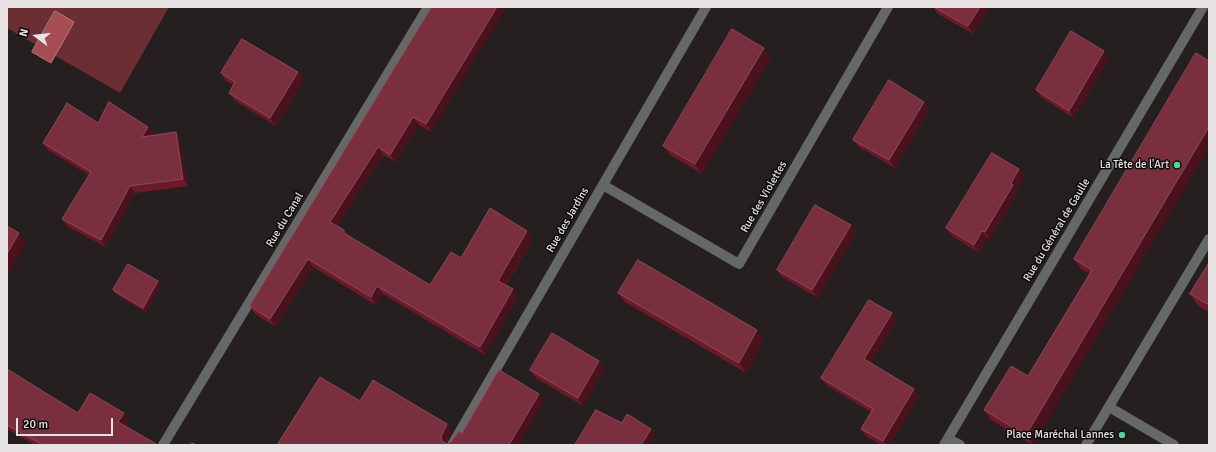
<!DOCTYPE html>
<html>
<head>
<meta charset="utf-8">
<style>
	body { margin:0 }
	#map { position:relative; width:1216px; height:452px; overflow:hidden; background:#251f1f; font-family:Signika,sans-serif }
	canvas { display:block }
	.frame { position:absolute; inset:0; border:8px solid #e7e3e3; pointer-events:none }
	.north { position:absolute; left:16px; top:16px; width:40px; height:40px; -webkit-text-stroke:3px #0c0a0a; paint-order:stroke; rotate:285deg; font-size:11px; font-weight:700; line-height:16px; text-align:center; color:#e7e3e3 }
	.north::after { content:''; display:block; margin:auto; width:14px; height:18px; background:#e7e3e3; clip-path:polygon(50% 0,100% 100%,50% 72%,0 100%) }
	.scale { position:absolute; left:16px; top:418px; width:97px; height:18px; box-sizing:border-box; border:2px solid #e7e3e3; border-top:0; padding-left:5px; font-size:12px; line-height:14px; white-space:nowrap; color:#e7e3e3; -webkit-text-stroke:3px #0c0a0a; paint-order:stroke }
</style>
</head>
<body>
<div id="map">
<canvas width="1216" height="452"></canvas>
<div class="frame"></div>
<div class="north">N</div>
<div class="scale">20 m</div>
</div>
<script>
const g = document.querySelector('canvas').getContext('2d');
g.lineJoin = 'round';
function paint(path, color) {
  g.fillStyle = color;
  g.fill(path, 'evenodd');
}
function stroke(path, color, width, dash) {
  g.strokeStyle = color;
  g.lineWidth = width;
  g.lineCap = dash ? 'butt' : 'round';
  g.setLineDash(dash || []);
  g.stroke(path);
}
function write(font, color, halo, rows, align = 'center') {
  g.font = font + ' Signika,sans-serif';
  g.lineWidth = 3;
  g.setLineDash([]);
  g.textBaseline = 'middle';
  g.strokeStyle = halo;
  g.fillStyle = color;
  for (const [text, x, y, turn = 0] of rows) {
    g.save();
    g.translate(x, y);
    g.rotate((+turn || 0) * Math.PI / 180);
    g.textAlign = isNaN(turn) ? turn : align;
    if (halo) g.strokeText(text, 0, 0);
    g.fillText(text, 0, 0);
    g.restore();
  }
}
const green = new Path2D(`
	M7 7H169L120 93 7 28Z`);
const water = new Path2D(`
	M55 11 74 22 51 63 32 52Z`);
const minor = new Path2D(`
	M603 185 739 264 888 7
	M1109 407 1174 445
	M948 439 960 445
	M163 445 428 7
	M452 445 706 7
	M944 445 1203 7
	M1086 445 1209 239`);
const wall = new Path2D(`
	M432 7 431 132 419 125 396 162 383 155 337 226 348 236 430 285 461 258 527 231 533 239 506 285 518 297 485 355 383 294 376 305 313 267 276 327 255 314 250 306Z
	M933 7H990L973 34 938 14Z
	M764 48 771 58 702 174 670 155 663 146Z
	M1109 59 1074 118 1042 98 1036 90Z
	M1209 61 1033 445 991 420 984 410 1028 376 1090 274 1081 269 1074 259Z
	M298 72 304 80 276 126 234 100 229 93 233 85 226 81 221 73Z
	M924 102 930 109 895 168 859 147 853 140Z
	M98 123 148 127 153 134 152 135 176 132 180 139 188 186 135 193 106 247 67 226 62 219 89 175 48 150 43 143Z
	M1019 169 1024 176 1016 190 1018 192 990 239 987 238 979 253 952 236 946 228Z
	M856 233 818 298 782 277 777 270Z
	M1209 263V312L1198 306 1190 294Z
	M161 285 146 312 116 294 113 290Z
	M618 293 764 340 746 373 625 302Z
	M897 320 871 363 919 396 890 445H882L866 436 861 429 871 412 826 385 821 378Z
	M599 361 605 369 583 406 536 378 530 370Z
	M7 369 78 413 129 421 125 427 158 445H35L7 429Z`);
const shadedWall = new Path2D(`
	M497 7H507L431 132 426 124Z
	M980 7H990L973 34 968 26Z
	M764 48 771 58 702 174 695 164Z
	M1104 51 1109 59 1074 118 1069 111Z
	M298 72 304 80 276 126 270 118Z
	M924 102 930 109 895 168 889 160Z
	M413 117 419 125 396 162 390 155Z
	M148 127 153 134 147 143 142 137Z
	M1209 127V148L1033 445 1026 435Z
	M176 132 180 139 188 186 183 179Z
	M378 147 383 155 335 229 330 222Z
	M1019 169 1024 176 1016 190 1018 192 990 239 985 232Z
	M130 186 135 193 106 247 101 240Z
	M851 225 856 233 818 298 812 290Z
	M527 231 533 239 503 288 498 281Z
	M982 231 987 238 979 253 974 245Z
	M19 233 26 243 7 276V254Z
	M308 259 313 267 276 327 270 319Z
	M158 281 161 285 146 312 143 308Z
	M377 286 383 294 376 305 371 297Z
	M513 289 518 297 485 355 480 347Z
	M892 313 897 320 869 366 864 359Z
	M757 330 764 340 746 373 739 363Z
	M599 361 605 369 583 406 578 398Z
	M914 389 919 396 890 445H886L883 441Z
	M539 394 544 401 519 445H509Z
	M124 413 129 421 123 430 118 422Z
	M447 424 452 431 446 445 442 441 441 437Z
	M651 429 655 435 649 445H641Z`);
const building = new Path2D(`
	M432 7H497L426 124 413 117 390 155 378 147 330 222 344 230V233L430 285 451 252 461 258 490 208 527 231 498 281 513 289 480 347 377 286 371 297 308 259 270 319 250 306Z
	M934 7H980L968 26Z
	M732 29 764 48 695 164 663 146Z
	M1071 31 1104 51 1069 111 1036 90Z
	M242 39 298 72 270 118 229 93 235 82 221 73Z
	M1196 53 1209 61V127L1026 435 984 410 1011 366 1028 376 1092 270 1074 259Z
	M889 80 924 102 889 160 853 140Z
	M109 102 148 127 142 137 176 132 183 179 130 186 101 240 62 219 91 172 43 143 67 103 98 123Z
	M992 153 1019 169 1011 183 1013 185 985 232 982 231 974 245 946 228Z
	M815 205 851 225 812 290 777 270Z
	M7 226 19 233 7 254Z
	M638 260 757 330 739 363 618 293Z
	M1209 263V305L1190 294Z
	M128 264 158 281 143 308 113 290Z
	M869 300 892 313 864 359 914 389 883 441 861 429 873 409 821 378Z
	M552 333 599 361 578 398 530 370Z
	M7 369 78 413 90 393 124 413 118 422 158 445H43L7 425Z
	M499 370 539 394 509 445H277L320 377 360 401 373 380 447 424 441 437 442 441 447 444 452 441 459 431 462 433Z
	M596 410 622 423 627 414 651 429 641 445H575Z
	M192 443 196 445H190Z`);
const markers = [
	[1177,165,4,"#4bd49b"],
	[1122,435,4,"#4bd49b"]
];
const poiNames = [
	["La Tête de l'Art",1169,165],
	["Place Maréchal Lannes",1114,435]
];
const streetNames = [
	["Rue des Violettes",764,197,-60],
	["Rue du Canal",285,220,-59],
	["Rue des Jardins",568,220,-60],
	["Rue du Général de Gaulle",1057,230,-59]
];
paint(green, '#6b2e33');
paint(water, '#a64c53');
stroke(water, '#ba797e', 1);
stroke(minor, '#656866', 10);
paint(wall, '#6c192a');
paint(shadedWall, '#4a121d');
paint(building, '#792f3e');
stroke(building, '#8b4b58', 1);
for (const [x, y, r, color] of markers) {
  const dot = new Path2D();
  dot.arc(x, y, r, 0, 2 * Math.PI);
  g.fillStyle = color;
  g.fill(dot);
  stroke(dot, '#0c0a0a', 1.5);
}
write('11px', '#e7e3e3', '#0c0a0a', poiNames, 'right');
write('11px', '#e7e3e3', '#0c0a0a', streetNames);
</script>
</body>
</html>
